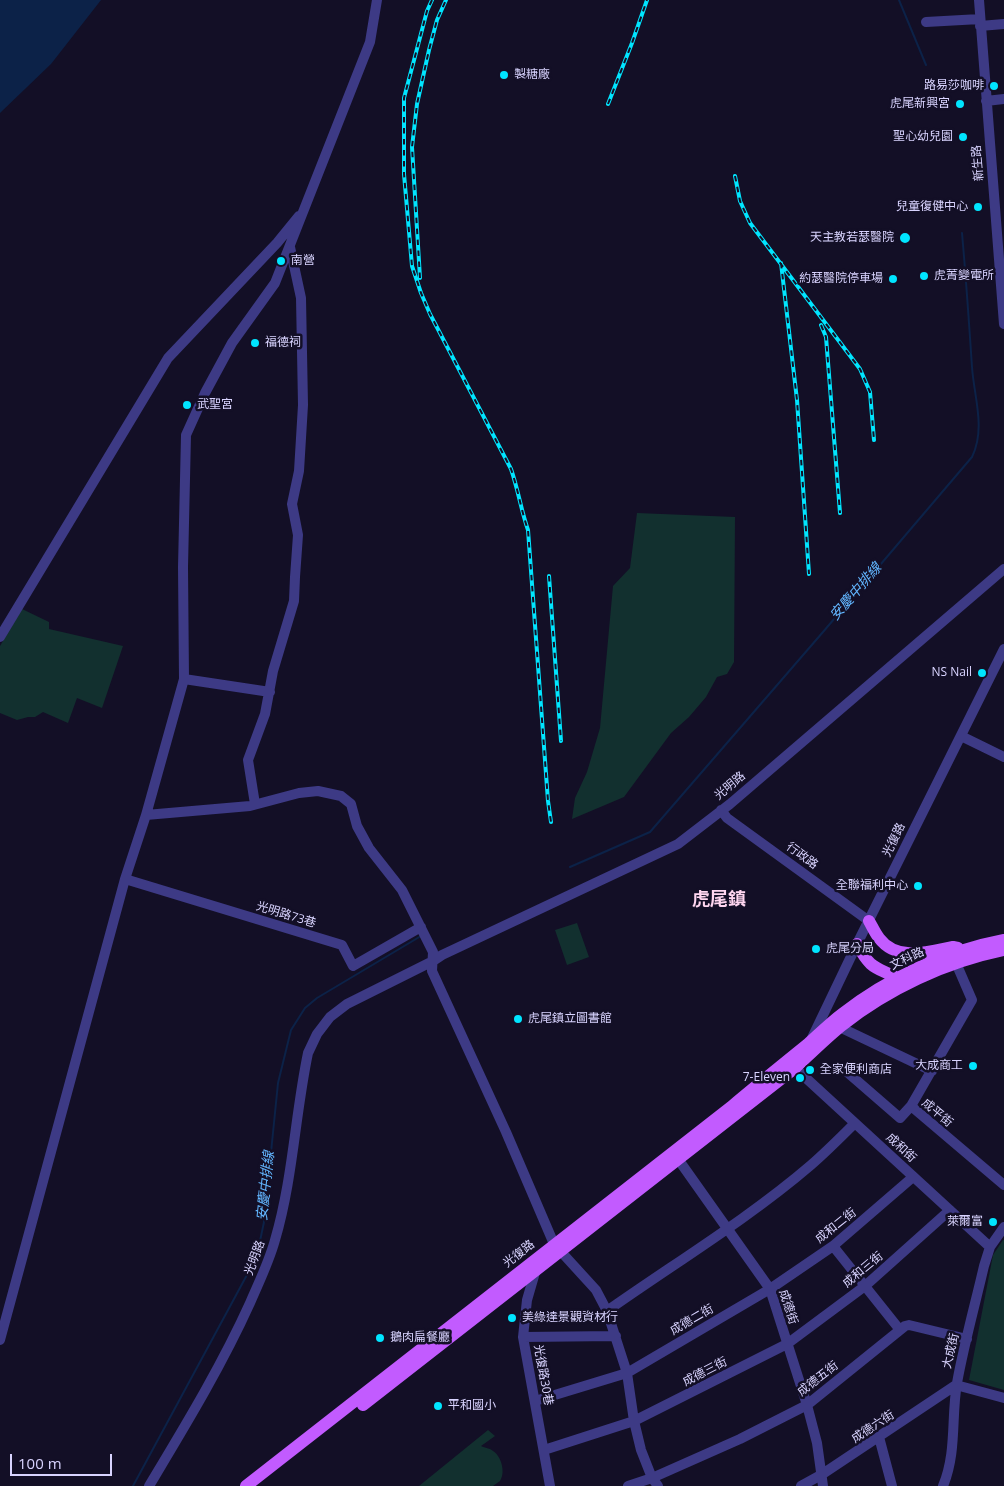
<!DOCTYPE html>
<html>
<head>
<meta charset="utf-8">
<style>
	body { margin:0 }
	#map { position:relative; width:1004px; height:1486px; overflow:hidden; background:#130f26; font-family:"Open Sans",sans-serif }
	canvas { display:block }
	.scale { position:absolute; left:10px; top:1454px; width:102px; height:22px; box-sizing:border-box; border:2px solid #d9d4ff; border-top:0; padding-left:6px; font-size:15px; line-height:18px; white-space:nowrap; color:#d9d4ff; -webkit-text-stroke:4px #130f26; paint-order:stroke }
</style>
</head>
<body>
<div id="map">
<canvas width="1004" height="1486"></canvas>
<div class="scale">100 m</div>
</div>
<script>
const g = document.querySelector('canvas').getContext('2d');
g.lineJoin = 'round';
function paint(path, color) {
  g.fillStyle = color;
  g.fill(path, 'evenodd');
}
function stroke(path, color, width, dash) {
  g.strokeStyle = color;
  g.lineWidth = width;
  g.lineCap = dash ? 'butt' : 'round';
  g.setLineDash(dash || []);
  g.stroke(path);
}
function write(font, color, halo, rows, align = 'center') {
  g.font = font + ' "Open Sans","Noto Sans TC",sans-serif';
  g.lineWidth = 5;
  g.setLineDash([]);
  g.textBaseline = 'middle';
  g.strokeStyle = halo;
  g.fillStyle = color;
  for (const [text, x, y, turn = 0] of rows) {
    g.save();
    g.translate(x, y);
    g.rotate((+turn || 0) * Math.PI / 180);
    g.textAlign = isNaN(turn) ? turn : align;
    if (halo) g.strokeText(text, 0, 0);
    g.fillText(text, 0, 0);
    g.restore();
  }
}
const green = new Path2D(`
	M637 513 735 517 734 662 727 674 717 677 706 697 689 717 671 733 624 797 572 819 575 798 587 772 600 728 613 586 630 568Z
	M22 609 49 622V629L123 646 102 708 77 698 68 723 43 712 35 717H28L17 720 0 713V646Z
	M577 923 589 957 567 965 555 930Z
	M1003 1240H1004V1390L969 1380 993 1255Z
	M488 1430 495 1436 481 1446C485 1448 490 1448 493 1451 501 1456 506 1472 500 1481 498 1483 495 1484 493 1486H419Z`);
const water = new Path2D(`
	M0 0H101L51 64 0 113Z`);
const stream = new Path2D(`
	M899 0 926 65
	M570 867 650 832 823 632 972 457C986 428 974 397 972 367 969 322 966 278 962 233
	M133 1486 248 1273 260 1241 264 1222 278 1083 291 1030 305 1008 317 998 421 936`);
const minor = new Path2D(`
	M979 0 1004 324
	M926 22 980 19
	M980 26 1004 24
	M986 101 1004 99
	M0 637 168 358 277 243 299 216
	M184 679 270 692
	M961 736 1004 757
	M255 804 248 760 265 714 273 671 294 601 295 577 298 535 292 504 299 471 303 405 301 298 290 247
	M721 810 727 818 869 921
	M146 815 250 806 299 793 318 791 341 796 351 804 357 826 369 848 402 890 433 952 432 971 506 1132 554 1244 596 1290 607 1311 627 1373 634 1421 641 1450 652 1478 658 1486
	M125 879 342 945 353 966 421 927
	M833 1024 932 1071
	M812 1038 857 944 1004 649
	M799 1062 795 1068 990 1247
	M847 1072 900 1118 911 1106 972 1000 956 963
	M911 1106 1004 1185
	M678 1159 770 1289 807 1405 817 1443 823 1486
	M833 1246 900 1330
	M536 1269 527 1300 523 1337 550 1486
	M607 1311C675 1263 748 1219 811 1165 826 1152 841 1137 855 1123
	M523 1337 616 1336
	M0 1340 125 879 146 815 184 679 183 567 186 435 205 393 232 343 275 283 370 42 377 0
	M535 1401 627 1373 770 1289 833 1246 913 1177
	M879 1437 892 1486
	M544 1450 634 1421 787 1344 865 1286 950 1210
	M149 1486C185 1426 221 1367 250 1303 259 1282 269 1262 275 1240 293 1179 295 1115 308 1053L317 1034 330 1017 347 1004 433 961 442 955 678 844 730 804 1004 569
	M628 1486 652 1478 740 1439 807 1405 905 1326 909 1325 967 1339
	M801 1486 821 1475 956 1385 1004 1398
	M943 1486C957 1452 951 1418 957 1383 964 1344 975 1305 984 1266L990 1247 1004 1227`);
const major = new Path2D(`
	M869 921C872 926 875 933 879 938 897 962 928 952 953 947L958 948
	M857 944C872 972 876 966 901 980
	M363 1405 795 1068C810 1054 825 1039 841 1026 888 989 945 962 1004 950
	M246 1486 731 1107C756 1086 782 1065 808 1044 819 1034 830 1023 842 1014 888 978 946 951 1004 940`);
const rail = new Path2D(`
	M432 0 427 11 404 98V174L412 266 421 293 430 314 511 469C518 489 521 510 528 530L548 801 551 822
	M608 104 632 43 647 0
	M735 176 740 201 750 223 860 369 870 392 874 440
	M781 263 797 400 809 574
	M420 278 412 147 417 104 429 50 437 20 446 0
	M821 325 826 337 840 513
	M549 576 561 741`);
const markers = [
	[504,75,5,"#00e5ff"],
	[994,86,5,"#00e5ff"],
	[960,104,5,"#00e5ff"],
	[963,137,5,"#00e5ff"],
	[978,207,5,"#00e5ff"],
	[905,238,6,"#00e5ff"],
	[281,261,5,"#00e5ff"],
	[924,276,5,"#00e5ff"],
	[893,279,5,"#00e5ff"],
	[255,343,5,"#00e5ff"],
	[187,405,5,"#00e5ff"],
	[982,673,5,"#00e5ff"],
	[918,886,5,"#00e5ff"],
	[816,949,5,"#00e5ff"],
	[518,1019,5,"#00e5ff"],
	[973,1066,5,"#00e5ff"],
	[810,1070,5,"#00e5ff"],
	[800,1078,5,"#00e5ff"],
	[993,1222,5,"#00e5ff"],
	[512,1318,5,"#00e5ff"],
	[380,1338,5,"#00e5ff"],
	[438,1406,5,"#00e5ff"]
];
const poiNames = [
	["製糖廠",514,75],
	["路易莎咖啡",984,86,"right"],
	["虎尾新興宮",950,104,"right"],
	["聖心幼兒園",953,137,"right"],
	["兒童復健中心",968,207,"right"],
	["天主教若瑟醫院",894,238,"right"],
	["南營",291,261],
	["虎菁變電所",934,276],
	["約瑟醫院停車場",883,279,"right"],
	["福德祠",265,343],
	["武聖宮",197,405],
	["NS Nail",972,673,"right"],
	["全聯福利中心",908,886,"right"],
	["虎尾分局",826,949],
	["虎尾鎮立圖書館",528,1019],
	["大成商工",963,1066,"right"],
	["全家便利商店",820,1070],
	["7-Eleven",790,1078,"right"],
	["萊爾富",983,1222,"right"],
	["美綠達景觀資材行",522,1318],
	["鵝肉扁餐廳",390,1338],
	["平和國小",448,1406]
];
const streetNames = [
	["新生路",978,163,-95],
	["光明路",730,786,-40],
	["光復路",894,840,-64],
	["行政路",802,856,36],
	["光明路73巷",286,915,17],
	["文科路",907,959,-25],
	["成平街",937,1113,40],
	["成和街",901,1148,43],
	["成和二街",836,1226,-38],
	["光復路",519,1254,-38],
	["光明路",255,1258,-69],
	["成和三街",863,1270,-40],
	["成德街",788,1307,72],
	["成德二街",692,1320,-30],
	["大成街",951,1351,-77],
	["成德三街",705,1372,-27],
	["光復路30巷",543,1375,80],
	["成德五街",818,1379,-38],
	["成德六街",873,1427,-33]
];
const waterNames = [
	["安慶中排線",856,592,-49],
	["安慶中排線",266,1186,-84]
];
const districtNames = [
	["虎尾鎮",719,900]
];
paint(green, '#12302f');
paint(water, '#0c2248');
stroke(stream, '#0c2248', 2);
stroke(minor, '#3d3a85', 10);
stroke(major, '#c25bff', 12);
stroke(rail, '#00e5ff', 4);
stroke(rail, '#130f26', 2, [5.5]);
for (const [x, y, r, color] of markers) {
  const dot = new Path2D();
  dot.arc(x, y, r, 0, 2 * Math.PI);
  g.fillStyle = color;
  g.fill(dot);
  stroke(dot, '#130f26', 2);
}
write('12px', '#d9d4ff', '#130f26', poiNames, 'left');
write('12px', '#d9d4ff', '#130f26', streetNames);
write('italic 14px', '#62b6ff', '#130f26', waterNames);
write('bold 18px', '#ffd6f0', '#130f26', districtNames);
</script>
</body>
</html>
